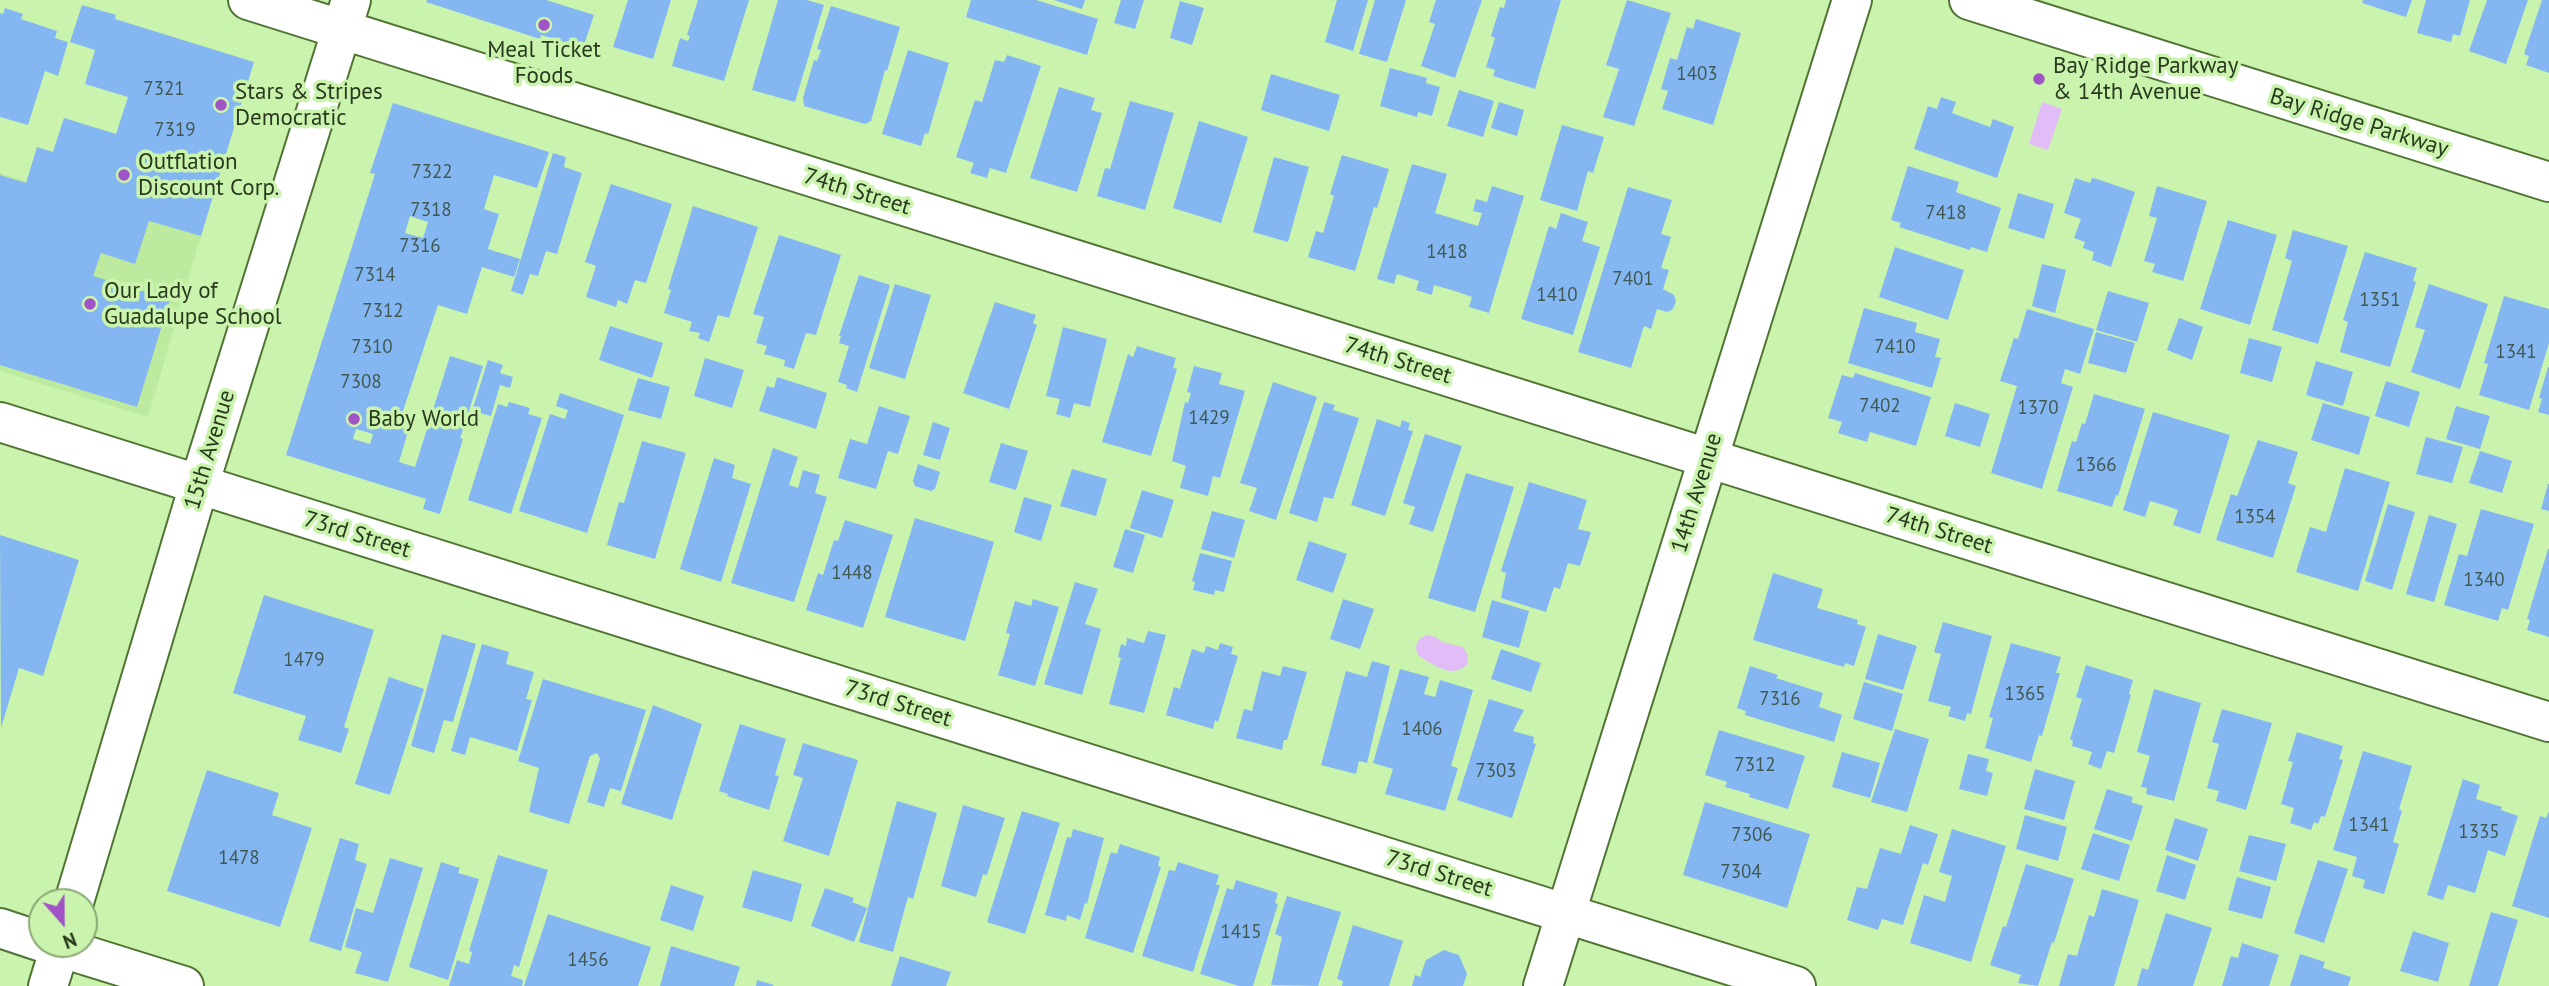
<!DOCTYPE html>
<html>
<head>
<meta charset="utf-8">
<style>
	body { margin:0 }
	#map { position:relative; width:2549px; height:986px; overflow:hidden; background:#caf4ae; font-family:"PT Sans",sans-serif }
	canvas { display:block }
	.north { position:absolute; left:28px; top:888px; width:70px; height:70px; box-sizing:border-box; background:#caf4ae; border:2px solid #8aa974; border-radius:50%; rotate:159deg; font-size:19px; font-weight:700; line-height:28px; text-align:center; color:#29391d }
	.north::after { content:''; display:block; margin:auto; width:24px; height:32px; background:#9f53c5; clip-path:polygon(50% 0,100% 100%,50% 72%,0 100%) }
</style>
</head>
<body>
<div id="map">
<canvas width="2549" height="986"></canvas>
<div class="north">N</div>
</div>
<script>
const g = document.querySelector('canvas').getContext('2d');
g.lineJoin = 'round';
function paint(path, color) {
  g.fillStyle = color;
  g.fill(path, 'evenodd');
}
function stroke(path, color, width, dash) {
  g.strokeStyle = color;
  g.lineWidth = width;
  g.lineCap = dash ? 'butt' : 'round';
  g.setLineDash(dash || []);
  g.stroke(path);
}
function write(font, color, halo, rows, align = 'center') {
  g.font = font + ' "PT Sans",sans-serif';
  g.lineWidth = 7;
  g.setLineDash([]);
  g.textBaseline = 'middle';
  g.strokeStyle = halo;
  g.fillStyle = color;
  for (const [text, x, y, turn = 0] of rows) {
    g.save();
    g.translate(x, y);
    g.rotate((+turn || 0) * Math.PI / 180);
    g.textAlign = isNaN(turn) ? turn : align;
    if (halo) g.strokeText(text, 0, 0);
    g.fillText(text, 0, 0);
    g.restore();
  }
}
const built = new Path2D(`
	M0 173 201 236 148 417 0 371Z`);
const water = new Path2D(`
	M2042 102 2062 109 2048 150 2029 144Z
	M1427 635 1436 637 1442 642 1463 647 1468 655 1467 665C1451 679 1434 665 1419 656 1413 647 1417 638 1427 635Z`);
const building = new Path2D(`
	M427 0H546L594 15 583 48 541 35 540 39 426 2Z
	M628 0H671L653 59 613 47Z
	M698 0H749L724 81 672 66 680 38 688 41 690 36 687 35Z
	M778 0H807L824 5 795 102 752 90Z
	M971 0H1036L1098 19 1087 55 966 17Z
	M1054 0H1085L1082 9Z
	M1121 0H1144L1135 29 1114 23Z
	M1337 0H1368L1353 51 1325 42Z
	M1375 0H1406L1387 62 1359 54Z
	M1436 0H1482L1455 78 1421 66 1435 24 1429 22Z
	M1506 0H1561L1535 89 1493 76 1495 70 1486 67 1495 38 1491 36 1500 7 1504 8Z
	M1627 0 1671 13 1634 126 1603 117 1619 69 1606 65Z
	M2363 0H2412L2406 17 2362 3Z
	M2426 0H2470L2460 36 2453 34 2451 42 2417 33Z
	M2487 0H2528L2506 64 2469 51Z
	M2542 0H2549V73L2526 65 2529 56 2524 54Z
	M1180 1 1204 8 1192 45 1170 38Z
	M82 5 116 15 115 19 254 62 201 236 149 221 135 264 101 253 93 276 170 299 137 407 0 365V175L26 183 37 147 53 152 64 118 116 134 128 97 85 84 95 50 70 42Z
	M831 6 900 27 887 71 885 70 871 121 865 124 804 106 803 98 814 60 817 61 821 50 817 49Z
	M5 8 23 14 21 19 57 31 55 38 68 42 58 76 45 71 28 125 0 117V13L3 14Z
	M1696 19 1741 33 1713 125 1662 109 1668 91 1661 89 1670 58 1677 60 1687 27 1693 29Z
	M908 50 949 63 928 134 925 133 921 146 882 134Z
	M1007 55 1041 66 1006 173 990 168 987 178 970 173 974 163 956 157 975 100 982 102 995 60 1004 62Z
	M1390 68 1427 78 1426 83 1440 87 1432 116 1418 112 1417 117 1380 106Z
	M1271 74 1340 95 1329 131 1261 110Z
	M1059 87 1095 98 1091 110 1102 113 1077 192 1030 178Z
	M1459 90 1494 101 1483 137 1447 126Z
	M1941 97 1956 102 1952 113 1990 127 1993 119 2014 127 1997 178 1914 149 1928 106 1937 109Z
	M1130 101 1174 113 1145 210 1097 196 1105 168 1110 169Z
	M1499 102 1524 110 1517 136 1491 128Z
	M393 103 549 152 537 188 494 175 484 209 499 214 488 249 520 259 514 277 482 267 467 314 438 305 402 414 412 418 399 462 415 467 450 356 483 366 462 433 460 438 463 439 440 514 423 509 426 499 286 455 375 174 370 173ZM410 216 428 222 423 238 405 233ZM356 429 373 434 370 444 353 439Z
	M1199 121 1248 137 1221 223 1173 208Z
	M1562 125 1604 137 1593 173 1588 171 1577 211 1540 200Z
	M553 153 566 157 564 167 582 173 557 254 546 251 538 276 530 274 523 295 511 291Z
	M1342 155 1389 169 1377 208 1374 207 1355 271 1308 257 1316 231 1323 233 1334 196 1330 194Z
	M1274 157 1309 167 1288 242 1253 232Z
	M1412 164 1447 174 1435 213 1478 226 1482 213 1473 211 1476 199 1487 202 1492 186 1524 196 1489 313 1469 307 1472 297 1458 292 1434 285 1432 295 1416 290 1419 281 1397 274 1394 284 1377 279Z
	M1908 166 1959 182 1956 192 2001 208 1987 252 1971 247 1970 250 1899 227 1901 223 1891 220Z
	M2075 178 2090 183 2092 178 2097 179 2135 192 2111 267 2092 260 2094 252 2083 248 2085 242 2074 238 2081 219 2064 213Z
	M611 184 672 204 646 283 635 280 627 304 618 300 616 307 586 297 596 266 585 262Z
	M2157 186 2207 201 2183 281 2152 272 2155 264 2144 261 2157 218 2149 216Z
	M1628 187 1672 200 1661 234 1671 237 1661 268 1669 270 1663 289 1674 295 1676 302 1672 310 1667 312 1657 309 1651 329 1644 326 1631 368 1578 352Z
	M2018 193 2054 204 2044 239 2008 228Z
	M693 206 758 227 729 318 718 315 709 342 698 338 700 333 689 331 692 322 664 313 671 290 668 289Z
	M1561 213 1588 222 1582 241 1600 247 1573 335 1521 319 1549 226 1556 229Z
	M2228 220 2277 235 2250 325 2200 309Z
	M2293 230 2348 246 2318 344 2272 330 2292 261 2285 258Z
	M779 235 841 255 816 335 806 333 794 369 784 366 785 360 764 354 767 346 756 343 764 317 753 314Z
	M1895 247 1964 270 1948 320 1879 297Z
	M2365 252 2417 268 2413 281 2416 282 2390 367 2340 352 2348 322 2343 320Z
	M2042 264 2066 270 2055 313 2032 306Z
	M859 275 890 285 857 392 846 388 847 385 838 382 849 346 839 343 841 336H839Z
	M895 284 931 295 905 379 869 368Z
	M2429 284 2488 304 2460 389 2411 372 2425 330 2415 327Z
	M2108 291 2149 303 2137 342 2096 330Z
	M2504 296 2549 309V343L2529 410 2479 395 2488 364 2484 363Z
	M995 302 1036 315 1033 323 1037 325 1009 409 963 393Z
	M1864 308 1917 323 1915 332 1940 339 1935 357 1941 358 1932 388 1848 363Z
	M2027 309 2094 329 2080 374 2065 369 2061 383 2073 387 2042 489 1991 473 2017 386 2000 381 2014 338 2018 339Z
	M2179 318 2203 327 2192 360 2167 350Z
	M610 326 663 343 652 378 599 360Z
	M1063 327 1107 339 1090 407 1074 403 1070 418 1056 414 1060 399 1046 396Z
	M2096 332 2135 343 2126 373 2088 363Z
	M2249 338 2282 347 2272 382 2240 373Z
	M1137 346 1176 358 1173 368 1177 369 1151 456 1102 442 1128 354 1133 357Z
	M705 358 744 370 732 408 694 396Z
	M488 360 503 365 500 373 513 377 510 388 500 385 491 416 472 411Z
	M2316 361 2353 372 2343 406 2306 395Z
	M1194 366 1222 373 1219 384 1245 391 1220 478 1213 476 1208 496 1180 488 1186 466 1172 461 1185 402 1188 403 1191 393 1187 392Z
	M2548 367H2549V415L2538 412 2542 399 2539 398Z
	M1855 373 1931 397 1916 446 1870 432 1867 442 1838 433 1842 422 1828 418 1842 375 1853 378Z
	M777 377 827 393 816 429 759 411 767 386 774 388Z
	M638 378 670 387 661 419 628 410Z
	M2386 381 2420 392 2409 427 2375 416Z
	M1273 382 1317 397 1276 520 1249 511 1257 488 1240 483Z
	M560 393 624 415 587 533 519 511 550 414 565 419 568 410 556 406Z
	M2094 394 2145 409 2118 496 2116 495 2112 507 2057 491 2072 441 2076 442 2082 423 2085 424Z
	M509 402 530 408 528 414 542 418 511 514 468 500 498 404 507 407Z
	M1324 402 1335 405 1333 410 1359 418 1333 499 1324 497 1317 522 1289 513Z
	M1955 403 1990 414 1980 447 1945 436Z
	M2323 403 2370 417 2359 455 2311 440Z
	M879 406 910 416 898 454 888 451 876 489 838 478 850 439 867 444Z
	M2456 406 2490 416 2480 449 2446 439Z
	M2153 412 2230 435 2200 534 2173 525 2178 510 2167 506 2150 501 2145 517 2123 510Z
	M1377 419 1400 427 1402 420 1410 423 1408 430 1413 431 1385 516 1351 505Z
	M933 422 950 428 940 460 923 455Z
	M1425 434 1462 446 1433 532 1409 524 1415 507 1403 503Z
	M2426 437 2463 447 2452 483 2416 474Z
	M2258 440 2298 452 2288 483 2296 486 2273 558 2216 540 2231 494 2237 496Z
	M642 441 686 453 655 559 607 545 619 502 624 503Z
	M1001 443 1028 451 1016 490 989 482Z
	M773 448 798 457 789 485 798 488 803 470 820 475 815 493 827 497 794 602 731 583Z
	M2480 451 2512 461 2502 493 2469 483Z
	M714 458 735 465 732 478 751 484 721 582 680 569Z
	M918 464 940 472 935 489 931 491 915 486 913 481Z
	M2345 468 2390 482 2358 591 2296 572 2310 527 2326 532Z
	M1072 469 1107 479 1096 516 1060 506Z
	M1466 473 1514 487 1475 612 1428 598Z
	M1529 482 1587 500 1578 529 1591 532 1580 566 1568 563 1560 589 1554 587 1546 612 1501 598 1506 573 1501 571Z
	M2548 484H2549V511L2541 509Z
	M1142 490 1174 500 1162 538 1130 528Z
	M1024 497 1052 505 1041 541 1014 532Z
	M2388 504 2415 512 2392 590 2365 581Z
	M2481 509 2534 524 2508 610 2502 608 2498 621 2444 605 2459 554 2467 556Z
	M1212 511 1245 520 1234 558 1201 549Z
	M2429 515 2457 524 2434 602 2406 594Z
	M915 518 994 542 965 641 885 617Z
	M845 520 893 535 863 628 806 610 818 573 823 575 834 540 838 541Z
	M1125 529 1145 535 1133 573 1113 567Z
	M0 535 79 560 43 676 19 668 1 728Z
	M1309 541 1347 554 1333 593 1296 580Z
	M2548 549H2549V637L2527 630 2530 620 2527 619Z
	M1200 553 1232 561 1224 592 1215 590 1214 595 1193 590 1195 582 1192 581Z
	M1773 573 1823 589 1817 608 1858 620 1857 624 1866 627 1854 666 1845 663 1844 667 1753 640Z
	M1075 582 1098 589 1085 624 1101 629 1082 695 1044 684Z
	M264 595 374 630 344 727 349 729 341 753 298 740 306 716 233 693Z
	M1033 599 1059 607 1035 686 998 675 1010 634 1006 633 1015 601 1031 606Z
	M1343 599 1374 609 1360 649 1330 639Z
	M1492 600 1529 611 1519 648 1482 637Z
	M1943 622 1992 636 1971 714 1967 713 1965 721 1948 716 1951 707 1928 701 1941 654 1934 652Z
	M1148 631 1166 635 1144 713 1109 704 1121 658 1118 657 1121 644 1126 646 1127 638 1144 643Z
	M442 634 476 644 453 722 444 720 434 753 411 746Z
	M1878 634 1917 646 1903 690 1865 679Z
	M1220 643 1233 647 1231 654 1238 656 1218 722 1215 720 1213 729 1166 715 1174 687 1180 689 1192 649 1204 653 1206 646 1218 650Z
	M2011 643 2061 657 2056 673H2060L2042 736 2039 735 2031 762 1985 748 1993 718 1989 717Z
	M482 644 509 652 506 664 534 672 526 699 532 700 517 751 470 737 465 755 451 751Z
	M1501 649 1541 663 1531 692 1491 679Z
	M1372 661 1390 666 1367 763 1359 761 1356 774 1321 765 1346 671 1367 677Z
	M2086 665 2133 680 2129 694 2131 695 2114 753 2107 751 2101 769 2088 764 2092 752 2072 746 2073 741 2070 739 2082 699 2076 697Z
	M1283 666 1307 672 1287 740H1284L1282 750 1236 738 1244 709 1252 711 1262 671 1280 676Z
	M1750 666 1778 675 1776 678 1823 693 1819 707 1842 715 1834 742 1745 715 1746 711 1737 708Z
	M1400 669 1429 677 1424 694 1435 697 1440 680 1473 690 1451 766 1458 768 1445 811 1385 794 1393 769 1373 763Z
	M389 677 424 689 390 795 355 784Z
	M543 679 646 710 621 791 610 788 604 807 587 802 600 759 597 753 590 756 569 824 529 812 539 768 518 761Z
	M1864 682 1903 694 1892 731 1853 719Z
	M2154 689 2201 703 2174 801 2146 794 2147 788 2141 787 2150 756 2137 752Z
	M1489 699 1524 710 1513 731 1534 737 1533 743 1536 744 1512 818 1457 800Z
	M653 705 702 724 672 820 621 804Z
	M2222 709 2272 723 2246 810 2216 801 2219 791 2207 788 2219 744 2212 742Z
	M740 724 786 739 775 775 779 776 769 810 727 796 728 794 719 791Z
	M1895 729 1929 739 1907 812 1871 802Z
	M1719 730 1805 756 1788 809 1749 797 1750 794 1725 787 1727 782 1705 775Z
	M2297 732 2343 746 2339 759 2343 760 2325 817 2321 816 2318 824 2314 822 2311 830 2290 823 2294 808 2281 804 2293 762 2288 761Z
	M803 743 858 760 829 856 783 841 803 778 793 775Z
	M2363 751 2412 766 2399 809 2402 811 2393 842 2399 844 2384 894 2363 888 2365 880 2352 876 2357 857 2333 850Z
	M1842 752 1880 763 1870 798 1832 787Z
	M1968 754 1989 759 1986 771 1993 773 1987 796 1959 789Z
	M2035 769 2075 781 2064 820 2024 809Z
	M207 770 279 793 272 815 312 828 280 927 167 891Z
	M2463 779 2480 785 2476 799 2502 807 2501 810 2518 816 2505 856 2488 850 2475 893 2448 885 2443 900 2427 895Z
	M2107 789 2133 797 2131 802 2143 806 2132 841 2094 829Z
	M897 801 937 813 913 899 908 897 893 952 859 942Z
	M1705 802 1810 834 1787 908 1683 875Z
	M963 805 1005 818 987 875 983 874 976 897 941 886Z
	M1022 811 1060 823 1025 934 987 922Z
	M2549 811V918L2512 906 2540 816 2546 818Z
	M2025 815 2067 827 2058 861 2016 849Z
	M2175 818 2208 829 2198 861 2165 850Z
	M1910 825 1938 834 1928 865 1923 863 1903 925 1882 919 1878 930 1847 920 1857 887 1867 889 1880 848 1901 854Z
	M1073 829 1104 838 1087 904 1085 903 1080 920 1067 915 1066 921 1045 915 1067 837 1071 838Z
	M1952 829 2006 846 1971 962 1910 943 1924 895 1945 902 1952 876 1939 872Z
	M2093 833 2130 845 2119 881 2081 869Z
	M2249 835 2286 844 2276 881 2239 871Z
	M340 838 359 844 355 860 367 864 341 951 309 941Z
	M1120 844 1160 857 1158 866 1161 867 1133 953 1085 938 1111 852 1117 854Z
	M498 855 548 870 519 967 514 965 511 976 523 980 522 986H449L457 960 469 964 472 952 469 951Z
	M2167 855 2196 865 2185 900 2156 891Z
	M390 858 423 868 388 982 355 973 362 952 345 947 356 908 373 913Z
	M2318 860 2348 869 2324 943 2294 933Z
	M441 862 460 868 458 873 479 879 448 980 409 967Z
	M1178 862 1219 875 1216 885H1220L1193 972 1142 956 1169 870 1175 871Z
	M2026 864 2074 879 2054 943 2052 942 2038 986 2018 983 2021 975 1990 965 2003 926 2006 927Z
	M753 870 802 884 792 922 742 907Z
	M2237 877 2271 887 2262 919 2228 910Z
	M1236 880 1278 893 1275 903 1278 904 1253 986H1239L1200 974 1227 888 1233 890Z
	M671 885 704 896 693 931 660 920Z
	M825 888 854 898 852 902 867 908 854 942 811 926Z
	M2102 889 2139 900 2114 986H2059L2068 954 2077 956 2089 915 2094 917Z
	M1287 896 1341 912 1318 986 1271 985 1282 937 1275 934Z
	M2491 912 2518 920 2498 986H2469Z
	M2166 913 2212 928 2193 986H2137L2142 968 2148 970Z
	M548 914 651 947 638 986H524Z
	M1353 925 1403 941 1389 986H1342L1343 981 1337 979Z
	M2413 931 2449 943 2438 982 2400 971Z
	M2242 943 2279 955 2269 986H2222L2231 956 2238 958Z
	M671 946 740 967 734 986H660Z
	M1444 950 1459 955 1467 974 1463 986H1412L1415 975 1420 977 1426 960Z
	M2300 954 2325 962 2323 968 2351 977 2348 986H2290Z
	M900 956 951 972 946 986H891Z
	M757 980 774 985 773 986H756Z`);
const street = new Path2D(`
	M248 0 2549 722
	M0 422 1796 986
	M74 902 199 485 351 0
	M0 928 42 942
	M49 944 184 986
	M48 986 61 944`);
const secondary = new Path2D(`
	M1969 0 2549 182
	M1543 986 1852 0`);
const markers = [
	[544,25,7,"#9f53c5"],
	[2039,79,7,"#9f53c5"],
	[221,105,7,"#9f53c5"],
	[124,175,7,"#9f53c5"],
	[90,304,7,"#9f53c5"],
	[354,419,7,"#9f53c5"]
];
const numberNames = [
	["1403",1697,75],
	["7321",164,90],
	["7319",175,131],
	["7322",432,173],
	["7318",431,211],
	["7418",1946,214],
	["7316",420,247],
	["1418",1447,253],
	["7314",375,276],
	["7401",1633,280],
	["1410",1557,296],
	["1351",2380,301],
	["7312",383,312],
	["7310",372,348],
	["7410",1895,348],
	["1341",2516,353],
	["7308",361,383],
	["7402",1880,407],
	["1370",2038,409],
	["1429",1209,419],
	["1366",2096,466],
	["1354",2255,518],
	["1448",852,574],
	["1340",2484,581],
	["1479",304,661],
	["1365",2025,695],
	["7316",1780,700],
	["1406",1422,730],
	["7312",1755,766],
	["7303",1496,772],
	["1341",2369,826],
	["1335",2479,833],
	["7306",1752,836],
	["1478",239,859],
	["7304",1741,873],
	["1415",1241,933],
	["1456",588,961]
];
const poiNames = [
	["Meal Ticket",544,50,"center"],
	["Foods",544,76,"center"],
	["Bay Ridge Parkway",2053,66],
	["& 14th Avenue",2053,92],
	["Stars & Stripes",235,92],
	["Democratic",235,118],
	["Outflation",138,162],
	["Discount Corp.",138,188],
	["Our Lady of",104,291],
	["Guadalupe School",104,317],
	["Baby World",368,419]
];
const streetNames = [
	["Bay Ridge Parkway",2359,123,17],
	["74th Street",857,192,17],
	["74th Street",1398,361,17],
	["15th Avenue",210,450,-73],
	["14th Avenue",1697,493,-73],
	["74th Street",1939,531,17],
	["73rd Street",357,535,17],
	["73rd Street",898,704,17],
	["73rd Street",1439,874,17]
];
paint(built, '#bdea9e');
paint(water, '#e2bcf7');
paint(building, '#84b7f2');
stroke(street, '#4f7333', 42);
stroke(secondary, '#4f7333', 42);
stroke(street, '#fff', 38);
stroke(secondary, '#fff', 38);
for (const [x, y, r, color] of markers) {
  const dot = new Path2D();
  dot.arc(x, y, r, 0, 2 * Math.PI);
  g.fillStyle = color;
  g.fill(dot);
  stroke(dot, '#caf4ae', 2.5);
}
write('19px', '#405852', null, numberNames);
write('23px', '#29391d', '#caf4ae', poiNames, 'left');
write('23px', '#29391d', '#caf4ae', streetNames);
</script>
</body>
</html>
